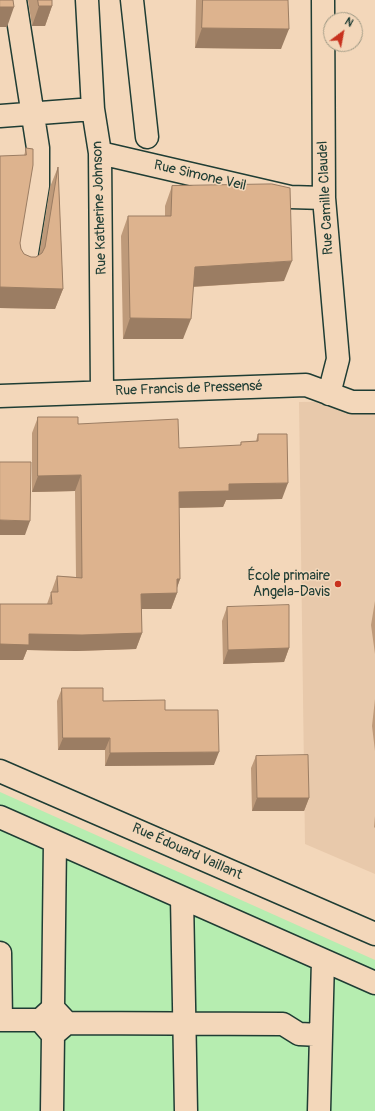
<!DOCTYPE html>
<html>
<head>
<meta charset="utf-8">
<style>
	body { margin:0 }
	#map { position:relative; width:375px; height:1111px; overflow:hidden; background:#f3d7ba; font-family:Pangolin,sans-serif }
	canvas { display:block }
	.north { position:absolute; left:323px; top:12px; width:40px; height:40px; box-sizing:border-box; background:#f3d7ba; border:1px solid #9e9984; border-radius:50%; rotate:32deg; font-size:11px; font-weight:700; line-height:16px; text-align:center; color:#1f3d34 }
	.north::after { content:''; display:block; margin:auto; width:14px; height:18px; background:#c8321e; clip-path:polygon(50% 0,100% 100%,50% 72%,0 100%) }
</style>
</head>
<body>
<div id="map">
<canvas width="375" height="1111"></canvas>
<div class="north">N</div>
</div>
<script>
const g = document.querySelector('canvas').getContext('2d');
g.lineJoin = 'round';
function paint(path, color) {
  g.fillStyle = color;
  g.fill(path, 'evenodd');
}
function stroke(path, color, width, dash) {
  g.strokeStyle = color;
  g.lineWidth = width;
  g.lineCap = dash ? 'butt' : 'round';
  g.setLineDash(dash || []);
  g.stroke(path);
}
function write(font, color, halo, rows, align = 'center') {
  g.font = font + ' Pangolin,sans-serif';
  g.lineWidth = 3;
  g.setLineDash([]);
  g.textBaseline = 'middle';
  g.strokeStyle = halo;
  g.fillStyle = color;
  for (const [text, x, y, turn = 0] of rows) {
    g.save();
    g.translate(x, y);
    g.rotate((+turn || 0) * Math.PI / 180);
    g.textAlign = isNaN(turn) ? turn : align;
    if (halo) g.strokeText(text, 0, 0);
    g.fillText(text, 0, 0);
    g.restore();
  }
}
const built = new Path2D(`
	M375 401V874L305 844 299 402Z`);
const green = new Path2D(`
	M0 792 375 960V1111H0Z`);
const minor = new Path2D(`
	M15 0 38 148V186L25 265
	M87 0 93 109 100 153 102 392
	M132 0 147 137
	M323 0 324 198 338 359 329 394
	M0 116 93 109
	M100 153 290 197 324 198
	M0 396 306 385 352 402H375
	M0 771 375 934
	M0 817 375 983
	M182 898 186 1111
	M0 953 1 1020
	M53 1008 40 1020 53 1035 67 1023 53 1008 55 842
	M0 1020H40
	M67 1023 283 1024 299 1034 320 1035
	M52 1111 53 1035
	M319 1111 323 960`);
const wall = new Path2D(`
	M28 0H52V6L45 26H32Z
	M196 0H288L281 49 195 48Z
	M26 148 33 149 20 243 21 249 24 254 31 257H36L39 255 50 187 58 167 63 289 55 309 0 308V156H24Z
	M172 186 284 281 193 287 183 339H123L121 236 128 216H165V206Z
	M38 417 78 424 179 448 240 446 241 442 256 441 258 434 282 499 226 500 223 507 179 508 180 579 177 588V593L171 609H142V633L136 649 76 651 27 650 23 660H0L47 604 57 576 76 577 75 491 32 492V433Z
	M375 601V654L371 625Z
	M227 607 289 648 284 662 223 664 222 621Z
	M62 688 103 701 165 710 214 765 105 766V750H58L57 701Z
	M375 699V751L372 726Z
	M256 756 309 798 304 811H252L251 768Z
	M375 816V828L374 827Z`);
const shadedWall = new Path2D(`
	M39 6H52L45 26H32Z
	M0 7H14L7 27H0Z
	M202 28 289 29 281 49 195 48Z
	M292 261 284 281 187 287 195 267Z
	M0 287 63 289 55 309 0 308Z
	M130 318 191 319 183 339H123Z
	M81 475 75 491 32 492 38 476Z
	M288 483 282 499 226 500 223 507 173 508 179 492 229 484Z
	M0 520 30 521 25 535H0Z
	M177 579H180L175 593H177L171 609H136L141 594Z
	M142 633 136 649 76 651 27 650 23 660H0V644L29 634Z
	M289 648 284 662 223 664 228 650Z
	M63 738H110L105 750H58Z
	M219 752 214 765 105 766 110 753Z
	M257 798H309L304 811H252Z`);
const building = new Path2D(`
	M0 0H13L14 7H0Z
	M38 0H52V6H39Z
	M203 0H288L289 29 202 28Z
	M26 148 33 149V165L20 243 21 249 24 254 31 257H36L42 253 45 247 58 167 63 289 0 287V156L26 155Z
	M272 184 290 188 292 261 195 267 191 319 130 318 128 216H171L172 186Z
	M38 417H78V424L178 419 179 448 241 445V442L258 441V434H287L288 483 229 484V491L179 492 180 579H177V593L141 594 142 633 82 635 29 634V645L0 644V604H52L51 592H58L57 576 82 578 81 475 38 476Z
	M0 462H31L30 521 0 520Z
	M289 605V648L228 650 227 607Z
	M62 688H103V701L165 700V710H218L219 752 110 753V738H63Z
	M308 755 309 798H257L256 756Z`);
const markers = [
	[338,584,4,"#c8321e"]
];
const streetNames = [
	["Rue Simone Veil",200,176,13],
	["Rue Camille Claudel",326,198,-93],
	["Rue Katherine Johnson",100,208,-92],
	["Rue Francis de Pressensé",189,389,-2],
	["Rue Édouard Vaillant",187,852,24]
];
const poiNames = [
	["École primaire",330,576],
	["Angela-Davis",330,592]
];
paint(built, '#e8c9ab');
paint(green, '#b6edb0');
stroke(minor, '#1f3d34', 25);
stroke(minor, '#f3d7ba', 22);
paint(wall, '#be9a7a');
paint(shadedWall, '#9b7d63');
paint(building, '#ddb38e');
stroke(building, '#9b7d63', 1);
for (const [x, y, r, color] of markers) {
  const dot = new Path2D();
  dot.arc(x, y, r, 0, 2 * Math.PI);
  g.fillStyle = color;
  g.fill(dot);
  stroke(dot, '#f3d7ba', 1.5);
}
write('14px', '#1f3d34', '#f3d7ba', streetNames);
write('14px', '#1f3d34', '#f3d7ba', poiNames, 'right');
</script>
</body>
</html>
